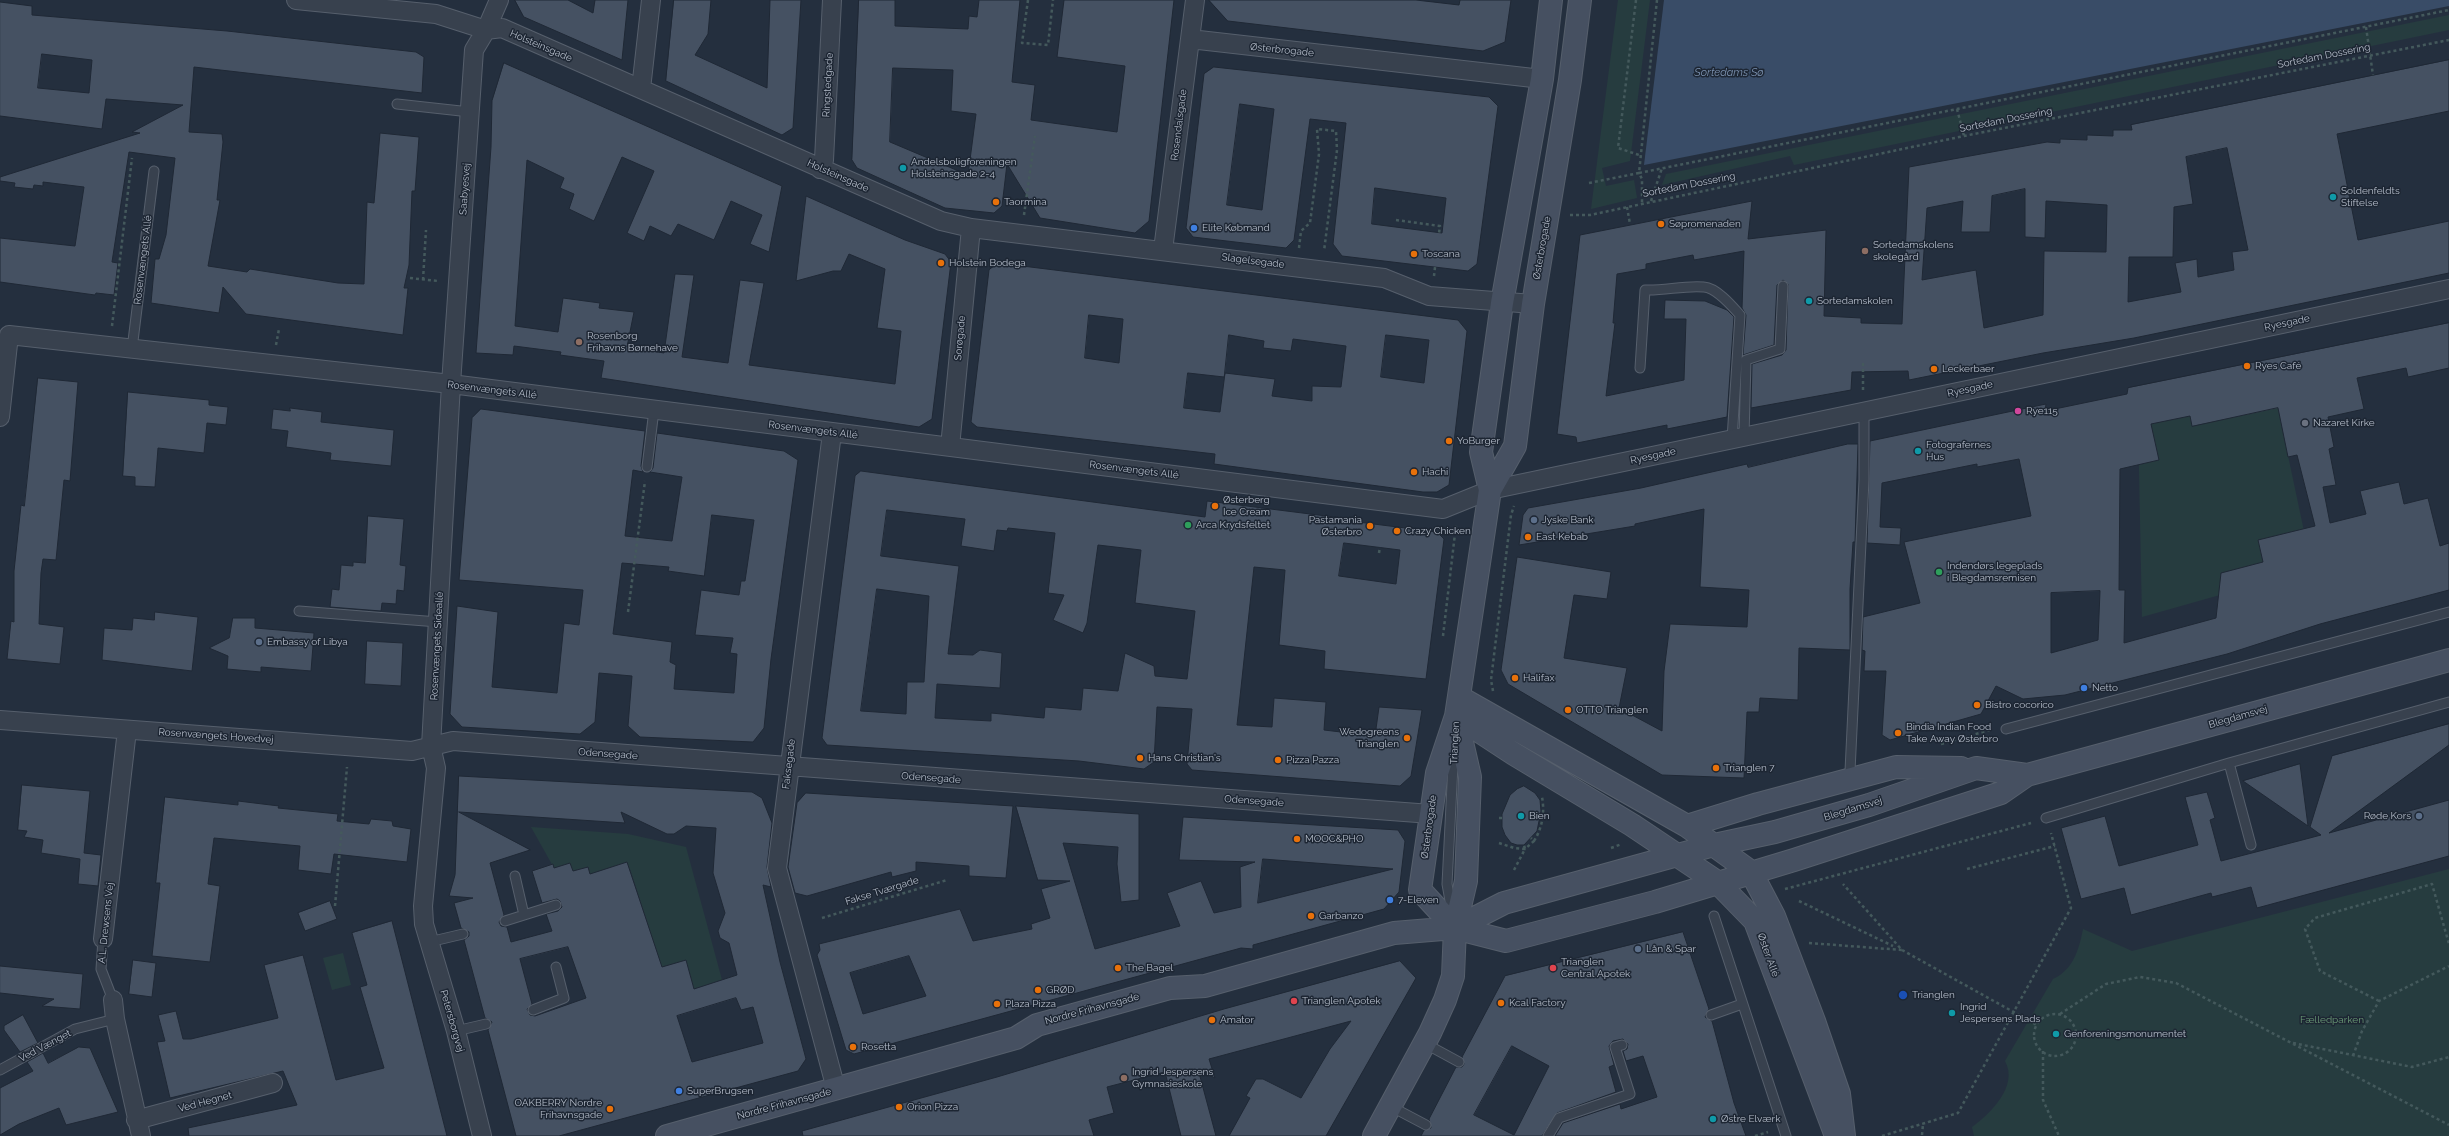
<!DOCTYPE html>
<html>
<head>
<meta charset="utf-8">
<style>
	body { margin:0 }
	canvas { display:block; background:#242f3e }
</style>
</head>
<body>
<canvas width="2449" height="1136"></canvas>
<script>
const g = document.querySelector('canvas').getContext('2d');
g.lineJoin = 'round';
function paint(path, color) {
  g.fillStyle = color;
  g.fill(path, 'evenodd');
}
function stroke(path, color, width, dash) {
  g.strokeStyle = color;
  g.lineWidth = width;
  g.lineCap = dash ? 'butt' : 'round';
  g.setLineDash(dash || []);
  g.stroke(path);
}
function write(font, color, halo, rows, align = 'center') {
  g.font = font + ' Raleway,sans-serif';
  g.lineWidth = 3;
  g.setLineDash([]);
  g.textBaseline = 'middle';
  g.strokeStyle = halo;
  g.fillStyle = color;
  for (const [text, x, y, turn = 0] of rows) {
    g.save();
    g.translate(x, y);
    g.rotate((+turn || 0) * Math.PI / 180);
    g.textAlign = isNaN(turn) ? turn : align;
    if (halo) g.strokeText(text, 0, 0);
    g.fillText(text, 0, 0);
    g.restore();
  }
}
const green = new Path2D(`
	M1618 0H1650L1630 161 1602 168 1606 186 1634 180 1637 198 1591 209Z
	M2449 15V30L1794 165 1790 156 1662 185 1666 174Z
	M2276 399 2312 569 2142 617 2138 422Z
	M531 827 628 834 686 847 722 980 671 996 630 869 606 877 590 874 588 867 573 871 554 868Z
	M2449 869V1136H1974L1972 1127C1990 1114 2019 1086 2005 1061L2053 979C2073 970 2079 950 2083 929L2132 951Z
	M343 953 351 985 332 990 323 958Z`);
const water = new Path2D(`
	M1664 0H2449V6L1644 165Z`);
const building = new Path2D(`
	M515 0H568L593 13 595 0H628L622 60 524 17Z
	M674 0H711L708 34 695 55 767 88 770 0H801L793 128 782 135 666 81Z
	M859 0H895V26L968 29 969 16 977 17 979 0H1020L1012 82 1035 85 1031 120 1117 132 1125 66 1057 57 1064 0H1174L1149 221 1135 233 1040 218 1007 164 1002 206 994 213 945 208 857 168 852 160ZM893 68 953 70 951 111 976 114 968 175 890 142Z
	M1209 0H1416L1459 5 1460 0H1511L1505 42 1483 51 1228 21Z
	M0 2 32 6V15L227 31 416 52 424 57 422 93 194 67 189 132 222 134 223 142 217 200H220L208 266 247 272 250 269 338 283 364 284 367 202 374 203 380 133 419 137 415 191H412L409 265 404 288H408L403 335 246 314 223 287 219 313 151 303 155 259H159L166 235 175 158 129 152 112 262 118 263 114 295 96 293 95 295 0 282V238L75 246 84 187 43 182V186L34 185 33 189 14 187 15 183 0 181V177L140 133 132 132 183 105 106 99 102 129 0 116ZM42 54 92 60 89 93 38 88Z
	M2449 60V111L2337 134 2358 240 2449 221V273L2134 338 2043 353 1909 380 1908 371 1852 372 1851 390 1751 408 1752 364 1782 355 1786 350 1788 284 1783 280 1777 285 1774 345 1743 355 1746 315 1742 308 1744 251 1694 260 1693 255 1646 264V269L1617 274 1613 323H1615L1606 396 1684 380 1686 319H1664L1665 300 1705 301 1727 310 1734 317 1727 417 1667 429V425L1577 443 1576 437 1557 434 1580 235 1752 201 1748 239 1826 230 1824 316 1861 318V323L1902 324 1909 167 2047 142 2060 143V139L2087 140V135L2113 136V130H2132L2131 125ZM2227 148 2248 250 2232 252 2234 270 2198 277 2197 259 2175 263 2181 292 2128 302 2129 257H2173L2174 207 2193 204 2186 157ZM2025 189V237L2045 238 2046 201 2107 205 2106 252 2044 251 2043 315 1984 328 1976 270 1922 280 1927 208 1963 201 1961 232H1990L1992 196Z
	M504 63 782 186 769 252 750 244 762 215 731 201 714 240 678 224 671 236 650 226 644 241 627 233 654 171 622 157 594 221 569 209 574 194 560 188 564 178 527 160 515 326 558 332 563 298 600 303 599 308 634 312 627 347 664 353 675 274 694 275 682 357 728 363 740 280 764 283 749 365 895 384 901 331 877 328 885 269 849 254 841 271H833L796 281 806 196 905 240 945 254 951 262 932 419 919 427 601 378 604 361 560 355 561 352 514 346 513 355 476 353 491 147 492 101Z
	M1214 67 1489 97 1498 106 1477 264 1468 271 1342 256 1333 244 1346 123 1310 119 1294 240 1286 248 1193 237 1186 228 1204 74ZM1240 104 1274 109 1262 210 1227 205ZM1375 188 1446 198 1442 233 1372 224Z
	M998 263 1458 320 1467 331 1449 485 1437 492H1423L1214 464 1215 454 977 427 971 422 989 270ZM1089 315 1123 319 1119 363 1085 358ZM1229 335 1264 341 1263 348 1291 351 1293 339 1346 346 1341 387 1312 386V401L1272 396 1275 379 1225 373ZM1386 335 1429 340 1424 383 1381 377ZM1188 373 1224 377 1225 373 1220 412 1184 408Z
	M2449 323V368L2408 377 2406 368 2357 378 2364 409 2328 417 2334 447 2329 449 2336 485 2323 487 2330 523 2366 514 2360 491 2399 482 2404 504 2428 498 2440 546 2449 543V590L2320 624 2227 654 2065 695 2023 699 1996 686 1981 714 1890 740 1882 735 1886 671H1864L1865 651 1862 650 1863 617 1920 603 1904 542 2031 516 2019 459 1977 467V464L1882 483 1880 527 1901 528 1900 545 1867 543 1870 441 2046 404 2045 411 2127 394 2128 388ZM2278 408 2288 457 2297 455 2315 526 2258 540 2263 562 2221 573 2216 618 2124 643 2125 590H2119L2120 469 2159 460 2151 424 2190 416 2192 426ZM2100 591 2098 640 2051 653V593Z
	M38 378 78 382 70 481 64 480 56 560 43 559 41 573 39 624 64 627 60 664 7 659 11 621 14 622V571L21 505 24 506Z
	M128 392 209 400V405L228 407 226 425 207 423 204 453 158 448 155 487 135 486V477L123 476Z
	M290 408 322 412 321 422 394 430 391 466 330 460 331 453 286 447 288 431 271 429 273 409 290 411Z
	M481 409 645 431 641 466 643 472 633 470 625 536 672 541 682 477 650 472 653 468 657 433 784 451 798 460 771 659 764 728 753 742 640 737 628 726 632 676 599 673 595 722 580 734 462 727 450 714 457 606 498 612 492 687 557 693 564 623 579 625 583 590 459 580 472 418ZM712 515 754 520 745 581H741L739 595 701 590 695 635 733 638 730 653 737 654 734 693 674 689 676 665 670 662 672 642 613 634 622 563 669 567 668 571 704 576Z
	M1848 444H1858L1855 542H1853L1850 589V650L1799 648 1798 700 1760 698 1759 712H1747L1744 778 1662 775 1508 684 1501 670 1517 557 1611 572 1607 599 1574 595 1564 658 1627 668 1619 708 1662 731 1664 671 1670 624 1747 627 1749 590 1700 587 1704 509 1635 524V526L1519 545 1523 515 1528 508 1641 488 1747 464 1748 467Z
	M861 471 1205 517 1207 501 1358 520V522L1437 532 1444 539 1426 679 1324 669 1325 651 1279 645 1285 570 1254 567 1237 725 1272 727 1274 698 1326 702 1324 730 1375 736 1379 707 1422 710 1411 776 1400 786 1192 770 1187 764 1192 709 1157 707 1154 762 1144 769 1079 761 827 745 822 738 855 476ZM887 510 965 519 961 546 994 551 997 530 1007 531 1008 528 1055 533 1048 593 1064 595 1053 620 1083 633 1087 623 1098 545 1141 550 1135 603 1195 611 1187 679 1155 676 1154 666 1125 653 1118 691 1083 688 1081 710 1045 707 1044 718 991 713V721L935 718 937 684 1000 688 1002 653 980 650 973 655 948 654 959 566 881 556ZM1344 543 1400 550 1396 584 1339 576ZM877 589 929 596 924 682H907L906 714 861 711Z
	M368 516 404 519 400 565 406 566 404 591 397 590 396 604 382 603 381 611 330 607 332 589 339 590 341 565 353 566V562L365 563Z
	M155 612 198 617 192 671 102 660 104 628 132 630 133 618 154 620Z
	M233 618H255V628L314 633 311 671 261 667V672L227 669 228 656 209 648 229 638Z
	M367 641 403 643 401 686 365 684Z
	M2449 724V745L2329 833 2449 800V856L2257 908 2251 887 2212 897 2211 893 2131 915 2124 888 2081 899 2061 828 2105 816 2119 866 2198 845 2185 797 2207 792 2215 818 2210 820 2221 861 2306 839 2321 835 2310 827 2332 756Z
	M2300 764 2308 826 2243 781Z
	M459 776 752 792 762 798 772 823 767 867 771 887 763 885 780 962 806 1059 798 1071 559 1136H516L488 1030 492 1022 485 1018 464 940 469 936V932L461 928 454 903 473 898 449 896 455 875ZM459 812 625 823 621 812 667 834H674L686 826 716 828 713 873 725 913 718 931 720 938 729 943 737 975 694 989 686 960 662 967 627 862 590 874 588 867 573 871 570 863 554 868 553 864 532 871 542 903 557 899 560 901 562 907 558 911 546 914 552 931 511 942 507 927 501 926 499 922 504 915 490 863 530 850ZM568 947 586 998 535 1016 530 1015 527 1009 532 1004 520 959ZM736 998 741 1010 753 1007 763 1043 692 1062 677 1016Z
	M22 785 90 791 84 853 101 855 98 886 78 884 80 859 41 853 43 840 24 837 27 831 18 830Z
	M1524 786 1535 793 1540 800 1541 811 1537 831 1524 845H1517L1511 843 1505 835 1502 827V814L1510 795 1517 789Z
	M806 793 1013 806 1006 878 969 876V866L916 862V871L892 877 891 872 807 896 795 893 788 867 797 803Z
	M165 797 238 805V801L279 806 278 808 338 814 337 821 369 824 371 819 392 821 393 826 411 829 407 862 334 854 331 874 298 870 300 846 214 838 208 884 220 886 210 962 152 956 160 883H156Z
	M1016 806 1139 814V900L1121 902 1117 864 1118 847 1063 843 1095 949 1180 926 1167 893 1201 881 1214 913 1241 907 1240 867 1255 862 1179 860 1183 817 1398 830 1405 841 1399 892 1384 909 1253 945V949L1241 948 854 1054 846 1050 817 955 820 950 819 944 960 909 973 941 1032 929 1031 924 1050 918 1041 889 1070 881 1038 880ZM1263 859 1393 869 1258 903ZM909 956 926 996 863 1014 850 973Z
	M330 901 337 919 305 931 298 913Z
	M392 921 447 1136H189L188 1128 297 1105 283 1071 170 1098 157 1042 165 1041 158 1015 176 1011 183 1039H191L278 1018 264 965 303 955 336 1080 384 1068 360 987 367 985 352 933Z
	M1683 932 1709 1009 1705 1017 1712 1021 1734 1103 1746 1136H1555L1563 1123 1620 1104 1621 1109 1657 1097 1643 1056 1626 1061 1623 1051 1627 1049 1628 1044 1623 1039 1613 1041 1609 1046 1614 1065 1609 1067 1616 1092 1557 1113 1542 1136H1421L1424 1130 1431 1128 1429 1119 1456 1067H1462L1464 1064 1462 1057 1505 976ZM1512 1046 1549 1066 1514 1135 1474 1115Z
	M133 960 156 963 152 997 129 994Z
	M1400 961 1416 978 1326 1136H1229L1250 1098 1246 1096 1256 1079H1263L1301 1098 1330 1049 1351 1021 1209 1059 1215 1078 1198 1069 1216 1136H1181L1165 1072 1107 1087 1114 1113 1089 1120 1094 1136H803L802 1131 997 1077 1224 1009Z
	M0 966 83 974 80 1009 42 1006 54 999 0 993Z
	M23 1015 38 1043 20 1052 4 1030V1026Z
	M79 1047 90 1048 118 1112 66 1125 59 1108 19 1124 0 1135V1088L33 1071 27 1062 43 1053 48 1063Z`);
const path = new Path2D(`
	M1028 0 1022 43 1048 45 1053 0
	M1636 0 1618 148 1639 155
	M1657 0 1639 173 2449 10
	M2366 27 2373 75
	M1957 109 1964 136
	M1589 183 1639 173 1642 179V203
	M1651 201 1662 168
	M1627 207 1630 224
	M1024 215 1035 136
	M1570 215H1590L1964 136 2449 40
	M1396 220 1440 226 1439 233
	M1299 248 1301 231 1310 223 1319 154 1317 129 1336 131 1337 150 1324 251
	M1434 276 1435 267
	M410 278 438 281
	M423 280 426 230
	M112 326 132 158
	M276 345 279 329
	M1863 363V392
	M1379 553 1380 547
	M628 612 645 481
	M1443 636 1456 525
	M1493 691 1491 680 1511 515 1514 506
	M1941 744 1990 730
	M1499 818H1502
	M1534 841C1542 829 1545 812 1542 797
	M1499 843 1514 848 1525 849 1534 841 1531 838
	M1611 848 1622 844
	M1967 869 2055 846
	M1514 870 1525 849 1524 845
	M1785 889 2031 823
	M1799 901 1893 946
	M335 906 347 767
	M822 918 947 880
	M1809 943 1902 950 1843 884
	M1902 950 2037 1025
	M2379 1001 2320 971 2305 929 2315 918 2432 884 2449 944
	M2060 1014 2106 984 2140 977 2176 983 2449 1125
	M2034 1035a21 21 0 1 1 42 0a21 21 0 1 1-42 0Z
	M2293 1043 2412 1067 2449 1057
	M2043 1051V1100L2059 1136
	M2353 1056 2362 1031 2379 1001 2449 966
	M1922 1135 1923 1124
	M1755 1136 1768 1132
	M1882 1136 1958 1113 2071 908 2051 833`);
const lane = new Path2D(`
	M397 104 470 112
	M132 349 154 171
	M1640 368 1645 290C1664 291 1685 285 1704 287 1717 288 1732 306 1740 315L1732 439
	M1744 437 1746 360 1780 349 1783 286
	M647 467 654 410
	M299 611 438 622
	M2006 729 2449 612
	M2229 763 2251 845
	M1852 778 1850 771 1864 480V412
	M2046 818 2229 763 2449 702
	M515 876 524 915
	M1452 912 1447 884 1454 745
	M1714 916 1786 1136
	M505 921 556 905
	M103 939 101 969 113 1000
	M429 942 463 934
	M533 1010 564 998 556 967
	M1711 1015 1742 1004
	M456 1031 486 1024
	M1424 1043 1459 1062
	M0 1070 75 1029 115 1019
	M1390 1106 1426 1125
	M1548 1136 1559 1118 1630 1094 1615 1047 1622 1045`);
const street = new Path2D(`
	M296 0 436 14 486 30 502 28 941 221 971 228 1384 278 1429 296 1533 304
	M1190 39 1542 79
	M641 89 651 0
	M820 169 824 160 832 0
	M1163 250 1195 0
	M0 417 9 335 451 384 1443 509 1490 490 2449 289
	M832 433 777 868 836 1089
	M950 447 971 228
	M0 720 412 751 453 741 1431 814
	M103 939 127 730
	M113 1000 115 1019 141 1136
	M136 1120 273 1083
	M482 1136 456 1031 424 924 423 906 436 768 431 746 451 384 474 50 486 30 499 0`);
const secondary = new Path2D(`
	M1490 490 1481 452 1502 303 1542 79 1551 0
	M1459 697 1687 826 1751 872 1774 916 1814 1021 1839 1094 1844 1136
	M1456 716 1514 754 1632 825 1717 882 1755 921 1836 1136
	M1687 826 1758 804 1896 767 1961 768
	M1455 928 1420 890 1437 773 1456 716 1490 490 1515 446 1533 304 1570 80 1580 0
	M1455 928 1504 903 1714 845 1775 832 1869 805 1976 768 2027 775
	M667 1136 1016 1038 1037 1025 1170 988 1205 986 1394 933 1455 928 1506 941 1655 902 1794 860 2001 793 2027 775 2449 660
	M1374 1136 1430 1033 1445 1000 1453 976 1455 928 1466 881 1470 777 1456 716`);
const markers = [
	[903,168,4,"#0f9aa8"],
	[2333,197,4,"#0f9aa8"],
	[996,202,4,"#e8710a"],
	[1661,224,4,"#e8710a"],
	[1194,228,4,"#3f7fe0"],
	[1865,251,4,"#8d6e63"],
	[1414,254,4,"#e8710a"],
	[941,263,4,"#e8710a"],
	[1809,301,4,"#0f9aa8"],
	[579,342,4,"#8d6e63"],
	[2247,366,4,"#e8710a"],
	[1934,369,4,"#e8710a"],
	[2018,411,4,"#d1479c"],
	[2305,423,4,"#6b7280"],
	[1449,441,4,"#e8710a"],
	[1918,451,4,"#0f9aa8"],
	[1414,472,4,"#e8710a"],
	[1215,506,4,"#e8710a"],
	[1534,520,4,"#5c6f8a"],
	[1188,525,4,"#2e9e5b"],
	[1370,526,4,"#e8710a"],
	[1397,531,4,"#e8710a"],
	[1528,537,4,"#e8710a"],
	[1939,572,4,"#2e9e5b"],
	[259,642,4,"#5c6f8a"],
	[1515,678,4,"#e8710a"],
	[2084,688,4,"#3f7fe0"],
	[1977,705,4,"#e8710a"],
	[1568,710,4,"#e8710a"],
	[1898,733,4,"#e8710a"],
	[1407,738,4,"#e8710a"],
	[1140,758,4,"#e8710a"],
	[1278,760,4,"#e8710a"],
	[1716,768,4,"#e8710a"],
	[1521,816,4,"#0f9aa8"],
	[2419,816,4,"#5c6f8a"],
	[1297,839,4,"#e8710a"],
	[1390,900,4,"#3f7fe0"],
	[1311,916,4,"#e8710a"],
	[1638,949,4,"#5c6f8a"],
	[1118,968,4,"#e8710a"],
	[1553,968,4,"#e0444e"],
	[1038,990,4,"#e8710a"],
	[1903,995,5,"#1a4fb4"],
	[1294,1001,4,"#e0444e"],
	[1501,1003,4,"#e8710a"],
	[997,1004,4,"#e8710a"],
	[1952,1013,4,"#0f9aa8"],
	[1212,1020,4,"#e8710a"],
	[2056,1034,4,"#0f9aa8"],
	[853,1047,4,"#e8710a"],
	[1124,1078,4,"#8d6e63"],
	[679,1091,4,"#3f7fe0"],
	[899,1107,4,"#e8710a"],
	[610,1109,4,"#e8710a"],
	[1713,1119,4,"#0f9aa8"]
];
const streetNames = [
	["Holsteinsgade",541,46,23],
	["Østerbrogade",1282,50,6],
	["Sortedam Dossering",2324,56,-11],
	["Ringstedgade",828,85,-87],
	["Sortedam Dossering",2006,120,-11],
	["Rosendalsgade",1179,125,-83],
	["Holsteinsgade",838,176,24],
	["Sortedam Dossering",1689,185,-11],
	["Saabyesvej",465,189,-86],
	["Østerbrogade",1542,248,-80],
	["Rosenvængets Allé",143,260,-83],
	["Slagelsegade",1253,261,7],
	["Ryesgade",2287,323,-12],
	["Sorøgade",960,338,-85],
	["Ryesgade",1970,389,-12],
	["Rosenvængets Allé",492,390,7],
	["Rosenvængets Allé",813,430,7],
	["Ryesgade",1653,456,-12],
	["Rosenvængets Allé",1134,470,7],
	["Rosenvængets Sideallé",437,646,-87],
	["Blegdamsvej",2238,717,-16],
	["Rosenvængets Hovedvej",216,736,4],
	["Trianglen",1455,743,-87],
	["Odensegade",608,754,4],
	["Faksegade",789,764,-83],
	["Odensegade",931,778,4],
	["Odensegade",1254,801,4],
	["Blegdamsvej",1853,809,-17],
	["Østerbrogade",1429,827,-82],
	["Fakse Tværgade",882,891,-17],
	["A.L. Drewsens Vej",106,923,-84],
	["Øster Allé",1768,955,70],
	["Nordre Frihavnsgade",1092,1009,-15],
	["Petersborgvej",452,1021,74],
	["Ved Vænget",45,1046,-28],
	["Ved Hegnet",205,1102,-15],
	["Nordre Frihavnsgade",784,1104,-15]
];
const poiNames = [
	["Andelsboligforeningen",911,162],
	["Holsteinsgade 2-4",911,174],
	["Soldenfeldts",2341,191],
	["Stiftelse",2341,203],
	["Taormina",1004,202],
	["Søpromenaden",1669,224],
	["Elite Købmand",1202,228],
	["Sortedamskolens",1873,245],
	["skolegård",1873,257],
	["Toscana",1422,254],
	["Holstein Bodega",949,263],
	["Sortedamskolen",1817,301],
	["Rosenborg",587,336],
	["Frihavns Børnehave",587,348],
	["Ryes Café",2255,366],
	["Leckerbaer",1942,369],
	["Rye115",2026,411],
	["Nazaret Kirke",2313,423],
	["YoBurger",1457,441],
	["Fotografernes",1926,445],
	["Hus",1926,457],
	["Hachi",1422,472],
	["Østerberg",1223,500],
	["Ice Cream",1223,512],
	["Pastamania",1362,520,"right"],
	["Østerbro",1362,532,"right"],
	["Jyske Bank",1542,520],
	["Arca Krydsfeltet",1196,525],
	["Crazy Chicken",1405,531],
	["East Kebab",1536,537],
	["Indendørs legeplads",1947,566],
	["i Blegdamsremisen",1947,578],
	["Embassy of Libya",267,642],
	["Halifax",1523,678],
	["Netto",2092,688],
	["Bistro cocorico",1985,705],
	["OTTO Trianglen",1576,710],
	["Bindia Indian Food",1906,727],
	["Take Away Østerbro",1906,739],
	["Wedogreens",1399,732,"right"],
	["Trianglen",1399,744,"right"],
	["Hans Christian's",1148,758],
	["Pizza Pazza",1286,760],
	["Trianglen 7",1724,768],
	["Bien",1529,816],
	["Røde Kors",2411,816,"right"],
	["MOOC&PHO",1305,839],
	["7-Eleven",1398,900],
	["Garbanzo",1319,916],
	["Lån & Spar",1646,949],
	["Trianglen",1561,962],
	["Central Apotek",1561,974],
	["The Bagel",1126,968],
	["GRØD",1046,990],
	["Trianglen",1912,995],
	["Trianglen Apotek",1302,1001],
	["Kcal Factory",1509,1003],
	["Plaza Pizza",1005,1004],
	["Ingrid",1960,1007],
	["Jespersens Plads",1960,1019],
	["Amator",1220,1020],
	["Genforeningsmonumentet",2064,1034],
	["Rosetta",861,1047],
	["Ingrid Jespersens",1132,1072],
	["Gymnasieskole",1132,1084],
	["SuperBrugsen",687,1091],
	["OAKBERRY Nordre",602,1103,"right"],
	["Frihavnsgade",602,1115,"right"],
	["Orion Pizza",907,1107],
	["Østre Elværk",1721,1119]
];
const parkNames = [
	["Fælledparken",2332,1020]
];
const waterNames = [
	["Sortedams Sø",1729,73]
];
paint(green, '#263c3f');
paint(water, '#394c67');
paint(building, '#455162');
stroke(building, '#1f2835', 1);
stroke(lane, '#565f6c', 11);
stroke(street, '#565f6c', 20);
stroke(secondary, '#565f6c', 24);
stroke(path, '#44595c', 2.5, [3, 3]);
stroke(lane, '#38414e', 9);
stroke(street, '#38414e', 18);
stroke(secondary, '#465061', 22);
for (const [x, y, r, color] of markers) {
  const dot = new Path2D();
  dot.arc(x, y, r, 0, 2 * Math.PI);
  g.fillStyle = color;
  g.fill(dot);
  stroke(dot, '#1d2633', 1.5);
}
write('10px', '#b4bcc9', '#1d2633', streetNames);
write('10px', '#b4bcc9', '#1d2633', poiNames, 'left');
write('10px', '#6b9a76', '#1d2633', parkNames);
write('italic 11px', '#7c92b1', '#1d2633', waterNames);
</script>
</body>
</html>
